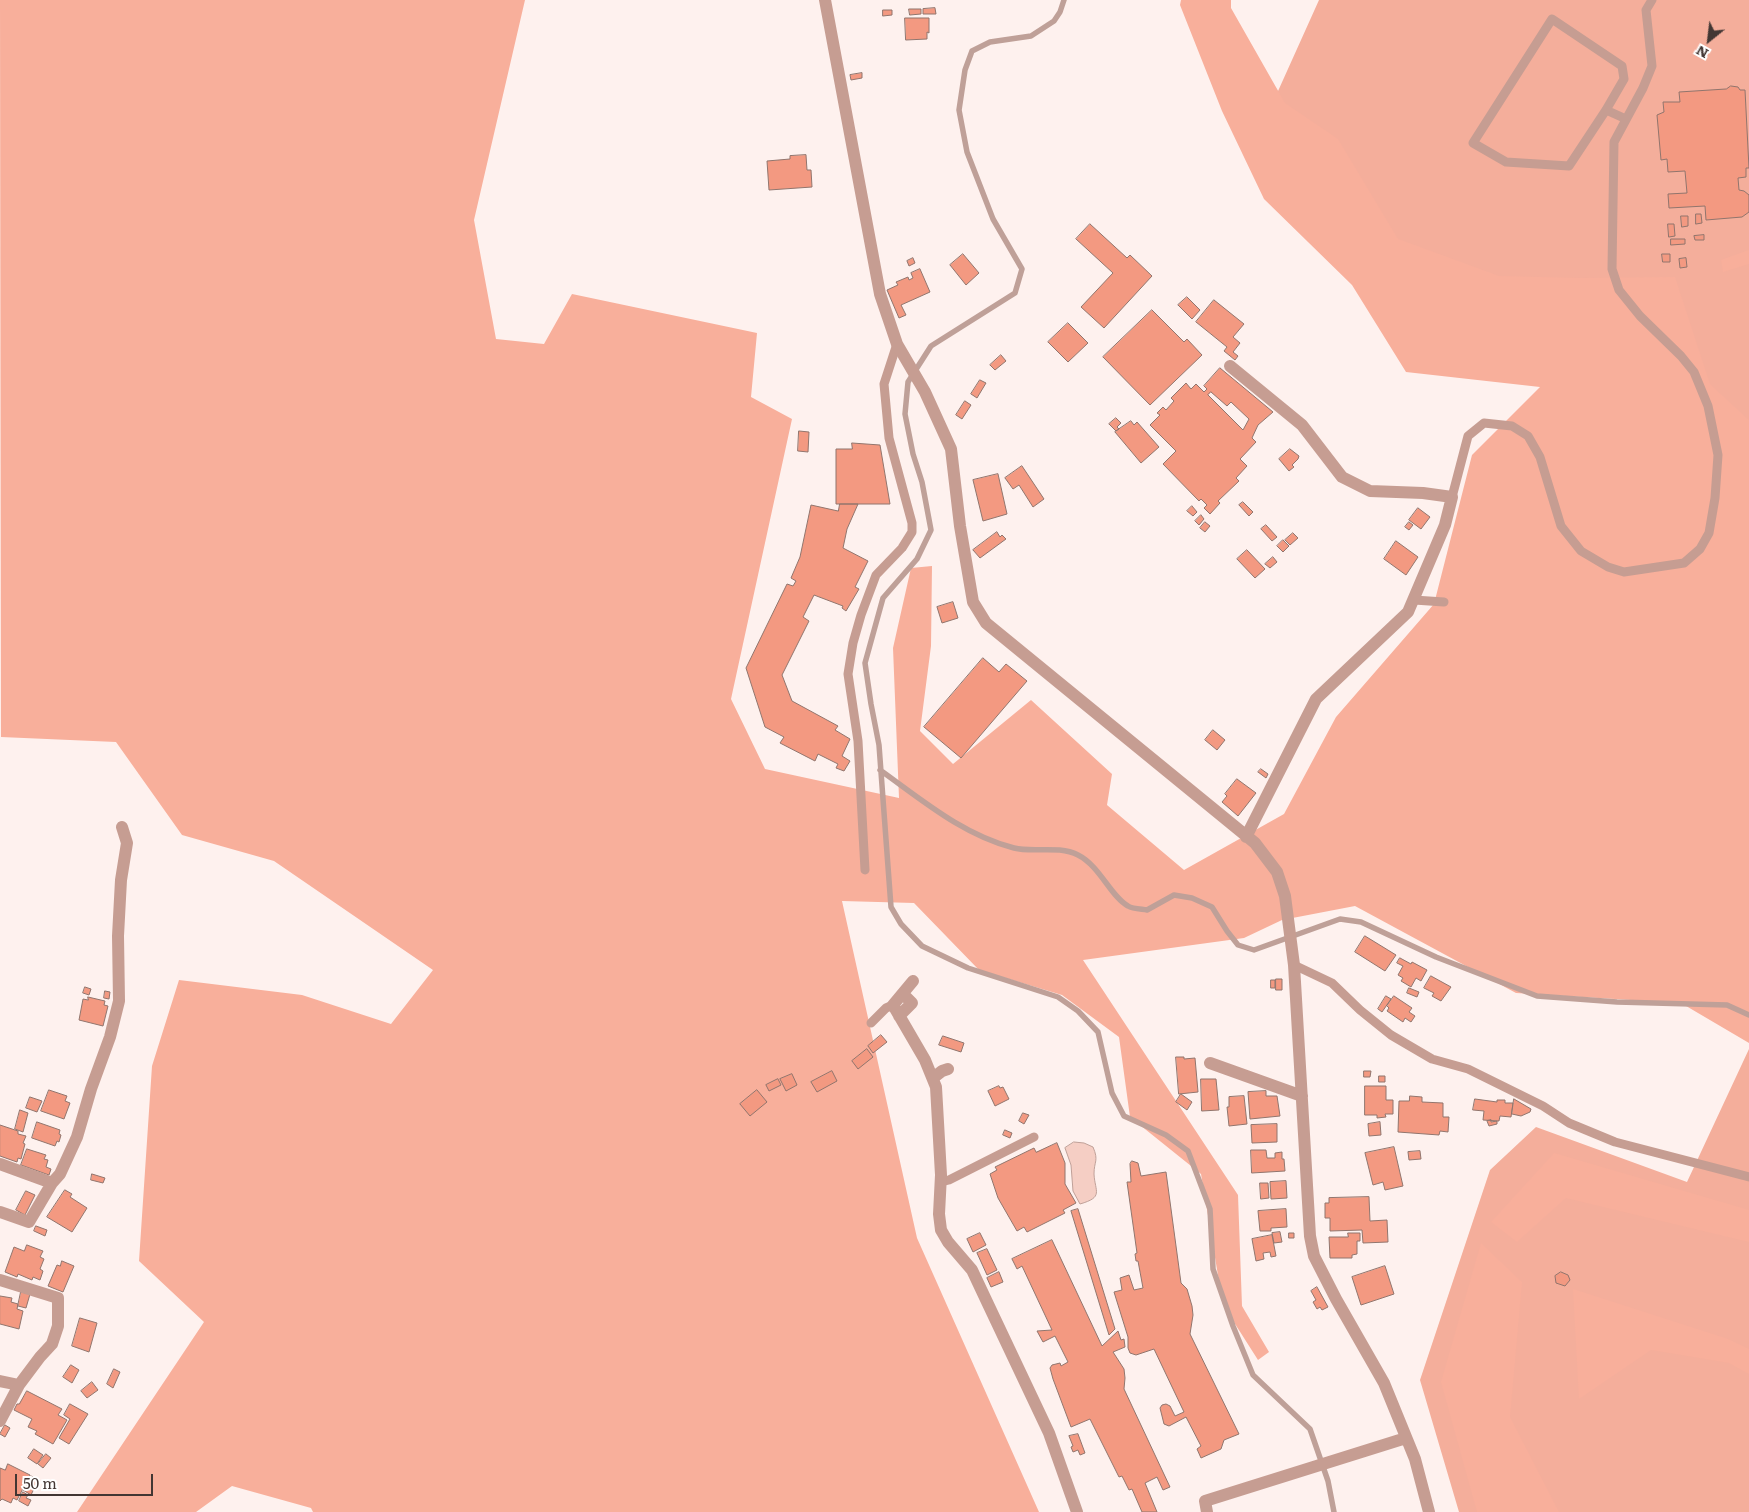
<!DOCTYPE html>
<html>
<head>
<meta charset="utf-8">
<style>
	body { margin:0 }
	#map { position:relative; width:1749px; height:1512px; overflow:hidden; background:#fef1ee; font-family:Literata,serif }
	canvas { display:block }
	.north { position:absolute; left:1684px; top:15px; width:50px; height:50px; -webkit-text-stroke:4px #fff; paint-order:stroke; rotate:209deg; font-size:14px; font-weight:700; line-height:20px; text-align:center; color:#423633 }
	.north::after { content:''; display:block; margin:auto; width:18px; height:22px; background:#423633; clip-path:polygon(50% 0,100% 100%,50% 72%,0 100%) }
	.scale { position:absolute; left:15px; top:1474px; width:138px; height:22px; box-sizing:border-box; border:2px solid #423633; border-top:0; padding-left:6px; font-size:15px; line-height:18px; white-space:nowrap; color:#423633; -webkit-text-stroke:4px #fff; paint-order:stroke }
</style>
</head>
<body>
<div id="map">
<canvas width="1749" height="1512"></canvas>
<div class="north">N</div>
<div class="scale">50 m</div>
</div>
<script>
const g = document.querySelector('canvas').getContext('2d');
g.lineJoin = 'round';
function paint(path, color) {
  g.fillStyle = color;
  g.fill(path, 'evenodd');
}
function stroke(path, color, width, dash) {
  g.strokeStyle = color;
  g.lineWidth = width;
  g.lineCap = dash ? 'butt' : 'round';
  g.setLineDash(dash || []);
  g.stroke(path);
}
const green = new Path2D(`
	M1319 0H1749V1013L1604 346 1426 324 1256 140Z
	M1749 1049V1512H1459L1420 1380 1490 1170 1536 1127 1687 1182Z`);
const forest = new Path2D(`
	M0 0H525L474 220 496 339 544 344 572 294 757 333 751 397 792 419 731 699 765 769 899 798 893 648 911 568 932 566 931 646 920 731 953 764 1031 700 1112 774 1107 805 1184 870 1284 814 1336 717 1434 604 1472 455 1540 387 1406 372 1352 285 1264 199 1222 111 1180 5 1181 0H1231V8L1285 103 1338 139 1398 239 1499 276 1581 278 1675 277 1710 384 1749 420V1043L1681 1003 1516 993 1355 906 1282 920 1244 938 1083 960 1238 1195 1242 1306 1269 1352 1258 1360 1223 1305 1201 1174 1130 1117 1119 1037 1062 995 979 970 914 903 842 901 917 1238 1039 1512H313L311 1508 232 1486 196 1512H77L204 1322 139 1261 152 1066 179 980 302 995 391 1024 433 970 274 861 182 835 116 742 1 737Z
	M1749 250V264L1723 272 1721 260Z
	M1554 1153 1749 1210V1242L1566 1198 1517 1242 1491 1222Z
	M1481 1243 1522 1282 1510 1417 1559 1512H1477L1441 1382Z
	M1573 1289 1728 1339 1749 1349V1374L1729 1363 1651 1350 1579 1399Z`);
const water = new Path2D(`
	M1074 1142 1084 1143 1093 1147C1099 1161 1094 1161 1094 1174 1095 1192 1104 1197 1080 1204L1073 1191 1071 1165 1065 1148Z`);
const stream = new Path2D(`
	M1064 0 1060 12 1054 21 1031 36 990 42 972 51 965 70 959 110 967 152 993 219 1022 269 1015 293 931 346 908 382 905 414 913 454 922 482 931 530 917 559 883 598 865 663 871 704 879 745 891 907 901 924 922 946 968 968 1058 997 1078 1011 1098 1032 1112 1093 1124 1116 1166 1135 1188 1151 1210 1209 1213 1269 1233 1326 1253 1375 1310 1429 1328 1481 1334 1512
	M880 770C922 800 963 835 1014 848 1034 853 1058 845 1078 855 1100 866 1111 897 1128 906 1133 909 1141 909 1147 910L1174 895 1192 898 1212 907 1227 931 1238 945 1254 950 1340 919 1361 922 1436 957 1537 996 1617 1002 1727 1005 1749 1015`);
const building = new Path2D(`
	M935 8 936 14H923V9Z
	M909 9H921V14L910 15Z
	M883 10H892V15L883 16Z
	M905 18H929V33L927 32V39L906 40Z
	M862 73V78L851 80 850 75Z
	M1731 86 1738 87 1740 90H1745L1749 168H1746V177L1738 178 1739 190 1744 191 1749 195V212L1742 217 1706 220 1705 206 1669 208 1668 194 1687 193 1685 171 1668 172 1667 159 1661 160 1657 115 1664 112 1663 102H1680L1679 92 1726 89Z
	M806 155 807 170H811L812 187 769 190 767 161 790 159V156Z
	M1696 214H1701L1702 223 1696 224Z
	M1681 216H1688V226L1682 227Z
	M1090 224 1127 258 1130 255 1152 276 1104 328 1081 307 1113 273 1076 239Z
	M1668 224H1674L1675 236 1669 237Z
	M1704 235V240H1695L1694 236Z
	M1671 239H1685V244L1671 245Z
	M963 254 979 273 966 285 950 265Z
	M1662 254H1670V262H1663Z
	M913 258 915 263 909 266 907 261Z
	M1686 258 1687 267 1680 268 1679 259Z
	M920 269 930 292 901 305 906 315 899 318 887 290 898 285 896 282 908 277 909 280 913 278 911 273Z
	M1187 297 1200 310 1192 319 1178 305Z
	M1214 300 1244 324 1233 337 1240 343 1233 352 1238 356 1235 360 1224 351 1227 347 1196 322Z
	M1152 310 1184 342 1187 339 1202 355 1150 405 1103 357Z
	M1068 323 1088 343 1068 362 1048 342Z
	M1001 355 1006 361 995 370 990 365Z
	M1220 368 1273 412 1258 425 1252 438 1256 442 1240 459 1247 466 1236 478 1239 481 1218 501 1220 503 1210 514 1204 508 1207 505 1201 499 1199 501 1163 464 1176 451 1150 425 1160 415 1157 413 1163 407 1166 410 1174 401 1171 398 1186 383 1191 389 1196 384 1204 392 1207 389 1204 386ZM1211 392 1227 406 1231 402 1249 419 1243 430 1208 395Z
	M980 380 986 383 977 398 971 394Z
	M965 401 971 405 962 419 956 415Z
	M1116 418 1121 423 1117 427 1119 429 1116 431 1109 424Z
	M1131 421 1134 425 1137 422 1159 447 1141 463 1115 432Z
	M799 431 809 432 808 452 798 451Z
	M852 443 880 445 890 504H836V449H852Z
	M1290 449 1299 456 1298 459 1292 465 1294 467 1289 471 1279 459Z
	M1022 466 1044 499 1033 507 1019 485 1013 489 1005 478Z
	M998 474 1007 514 983 521 973 480Z
	M1243 502 1253 512 1249 516 1239 505Z
	M840 504H858L847 529 843 548 868 561 855 587 859 589 846 611 842 608 843 606 814 595 803 617 809 621 782 675 792 701 838 726 835 730 850 739 842 756 850 761 844 771 836 768 838 764 818 754 815 761 780 743 784 737 765 727 746 668 787 584 793 586 796 581 791 578 800 557 811 505 838 511Z
	M1192 506 1197 512 1193 516 1187 511Z
	M1418 508 1430 517 1421 529 1409 520Z
	M1201 515 1204 519 1199 525 1195 521Z
	M1205 522 1210 526 1205 532 1200 528Z
	M1409 522 1413 525 1409 530 1405 527Z
	M1266 525 1277 537 1272 541 1261 529Z
	M997 532 1000 537 1002 535 1006 539 980 558 973 550Z
	M1293 533 1298 538 1290 545 1285 540Z
	M1283 540 1289 546 1283 552 1277 546Z
	M1396 541 1418 557 1406 575 1384 559Z
	M1247 550 1265 569 1255 578 1237 559Z
	M1273 557 1277 562 1270 568 1265 564Z
	M953 602 958 618 942 623 937 607Z
	M983 658 999 672 1006 664 1027 681 961 758 924 727Z
	M1213 730 1225 740 1217 750 1205 740Z
	M1261 769 1268 774 1266 778 1258 772Z
	M1237 779 1256 793 1238 816 1222 802 1227 796 1225 794Z
	M1365 936 1396 955 1385 971 1355 952Z
	M1400 958 1411 964 1412 962 1427 970 1421 981 1416 978 1411 987 1401 981 1403 978 1398 975 1403 966 1397 963Z
	M1431 976 1451 987 1441 1001 1432 996 1434 993 1424 988Z
	M1276 979H1282V990H1276Z
	M1271 980H1275V988H1271Z
	M85 987 91 989 89 995 83 993Z
	M1409 988 1419 992 1417 997 1407 993Z
	M105 991 110 992 109 999 104 998Z
	M1386 996 1391 999 1382 1012 1378 1009Z
	M1394 996 1412 1008 1409 1012 1415 1016 1411 1022 1405 1018 1403 1022 1387 1011 1389 1008 1387 1006Z
	M88 997 105 1001 104 1005 108 1006 103 1026 79 1020 83 999 88 1000Z
	M881 1035 887 1042 873 1053 868 1046Z
	M943 1036 964 1043 961 1052 939 1045Z
	M867 1049 873 1057 858 1069 852 1061Z
	M1176 1057H1184V1059L1195 1058 1198 1092 1179 1094Z
	M832 1071 837 1081 817 1092 811 1082Z
	M1364 1071H1371L1370 1077H1364Z
	M792 1074 797 1085 786 1091 780 1079Z
	M1379 1076H1385V1082H1379Z
	M778 1079 781 1085 769 1091 766 1085Z
	M1201 1079H1216L1219 1110 1202 1111Z
	M999 1086 1000 1088 1003 1087 1009 1099 995 1106 988 1091Z
	M1365 1086H1386V1100H1393V1114H1385L1386 1117 1377 1118V1115H1365Z
	M49 1090 67 1096 65 1101 70 1103 64 1119 41 1111Z
	M757 1090 767 1102 750 1116 740 1104Z
	M1266 1091V1096H1277L1280 1116 1250 1119 1248 1092Z
	M1181 1094 1192 1102 1187 1110 1176 1102Z
	M1244 1096 1247 1124 1229 1126 1227 1107H1229V1097Z
	M1410 1096 1422 1097V1102L1443 1103V1117H1449L1448 1132 1440 1131 1439 1135 1398 1132 1399 1101H1409Z
	M30 1097 42 1101 37 1112 26 1108Z
	M1475 1099 1497 1102V1100H1505V1103H1513L1511 1117 1500 1116 1499 1121 1483 1120 1484 1111 1473 1110Z
	M1514 1099 1531 1109 1530 1112 1521 1116 1512 1114Z
	M20 1110 28 1113 23 1132 15 1129Z
	M1023 1113 1029 1115 1024 1124 1019 1121Z
	M1491 1120V1122L1497 1121V1124L1489 1126 1487 1121Z
	M37 1122 60 1130 59 1134 61 1135 59 1142 57 1141 55 1146 32 1138Z
	M1380 1122 1381 1135 1369 1136 1368 1124Z
	M1277 1124V1142L1252 1143 1251 1125Z
	M0 1125 18 1131V1134L26 1136 23 1143 25 1144 21 1159 18 1158 17 1162 0 1156Z
	M1005 1130 1012 1133 1010 1138 1003 1135Z
	M1057 1143 1065 1163V1184L1076 1203 1063 1210 1065 1213 1027 1232 1024 1227 1017 1231 998 1198 990 1174 997 1170 995 1167 1034 1148 1036 1152Z
	M1394 1147 1403 1186 1385 1190 1383 1182 1373 1185 1365 1153Z
	M27 1149 46 1155 44 1159 48 1160 46 1167 51 1169 49 1175 21 1165Z
	M1251 1150H1266L1267 1158H1275V1153L1282 1152V1159H1284L1285 1171 1252 1173Z
	M1420 1151 1421 1159 1409 1160 1408 1152Z
	M1132 1161 1138 1163 1141 1176 1166 1172 1181 1283 1187 1289 1192 1306 1193 1315 1190 1334 1239 1434 1224 1440 1221 1449 1201 1458 1197 1449 1201 1446 1186 1417 1169 1426 1164 1424 1160 1408 1162 1405 1166 1404 1170 1406 1175 1416 1184 1412 1154 1349 1136 1355 1130 1353 1128 1348V1337L1114 1292 1122 1290 1120 1278 1129 1275 1134 1290 1143 1288 1138 1261H1136L1135 1254 1137 1253 1127 1182H1131L1130 1164Z
	M92 1174 105 1178 103 1183 91 1180Z
	M1286 1181 1287 1198 1271 1199 1270 1182Z
	M1260 1183H1268L1269 1198 1261 1199Z
	M65 1190 72 1194 70 1197 87 1208 72 1232 47 1217Z
	M26 1191 35 1195 25 1215 16 1210Z
	M1369 1197 1370 1221 1387 1220 1388 1242 1363 1243 1362 1230 1330 1231V1218H1325V1203H1329V1198Z
	M1078 1209 1115 1329 1109 1335 1071 1211Z
	M1286 1209 1287 1227 1271 1228V1231H1260L1258 1211Z
	M36 1226 47 1230 45 1236 34 1231Z
	M1280 1232 1282 1242 1274 1243 1272 1233Z
	M980 1233 986 1245 973 1252 967 1239Z
	M1289 1233H1294V1238H1289Z
	M1348 1233H1360V1241H1357V1254L1352 1255V1258H1330L1329 1237H1348Z
	M1272 1235 1276 1256 1271 1257 1270 1252 1263 1253 1264 1259 1256 1261 1252 1239Z
	M1052 1240 1102 1346 1118 1331 1121 1340 1124 1339 1125 1347 1113 1352 1124 1369 1125 1378 1124 1389 1170 1487 1163 1490 1157 1477 1145 1483 1157 1512H1142L1132 1489 1129 1490 1122 1476 1119 1477 1090 1419 1071 1427 1053 1379 1050 1368 1052 1365 1060 1363 1061 1366 1068 1362 1055 1336 1043 1342 1037 1331 1052 1330 1022 1266 1017 1269 1012 1259Z
	M27 1245 43 1251 40 1257 44 1259 40 1269 43 1271 40 1280 33 1277 32 1280 18 1274 17 1277 5 1272 14 1247 24 1251Z
	M987 1249 997 1270 987 1275 977 1253Z
	M62 1261 74 1266 63 1292 48 1286 57 1265 60 1266Z
	M1385 1266 1394 1294 1361 1305 1352 1277Z
	M999 1272 1003 1282 991 1287 987 1278Z
	M1561 1272 1568 1275 1570 1280 1565 1286 1556 1283 1555 1276Z
	M1317 1287 1328 1307 1322 1310 1320 1307 1317 1309 1313 1302 1316 1300 1311 1291Z
	M21 1292 30 1294 26 1308 18 1306Z
	M0 1296 12 1298 11 1302 18 1304 17 1309 23 1311 19 1329 0 1324Z
	M80 1318 97 1323 89 1352 72 1346Z
	M71 1365 79 1370 72 1383 63 1377Z
	M114 1369 120 1372 113 1388 107 1384Z
	M92 1382 98 1390 87 1398 81 1391Z
	M27 1391 62 1409 58 1415 67 1420 53 1444 35 1434 37 1431 28 1427 32 1419 14 1410 17 1404H19Z
	M70 1404 88 1414 69 1444 59 1438 70 1419 64 1415Z
	M5 1425 10 1428 5 1437 0 1434Z
	M1078 1434 1085 1453 1080 1455 1078 1450 1073 1452 1071 1447 1073 1446 1069 1436Z
	M34 1449 43 1455 37 1464 28 1458Z
	M46 1454 51 1458 43 1468 38 1464Z
	M8 1464 30 1475 17 1500 13 1498 11 1503 2 1499 0 1501V1468L5 1470Z
	M31 1476 38 1480 31 1495 23 1490Z
	M23 1492 28 1495 26 1498 31 1500 28 1506 19 1501Z`);
const service = new Path2D(`
	M1552 19 1622 66 1624 79 1606 110 1569 166 1506 162 1473 143Z
	M1606 110 1626 119
	M1452 497 1468 436 1484 423 1512 426 1528 436 1540 457 1561 526 1581 551 1608 567 1624 572 1684 563 1700 549 1709 533 1715 498 1718 455 1708 406 1694 372 1681 356 1640 316 1619 290 1612 269 1614 142 1643 88 1652 66 1646 10 1652 0
	M1414 600 1444 602
	M865 870 858 741 848 674 853 643 861 615 876 575 902 548 912 532V523L889 438 884 384 897 344
	M1294 965 1332 983 1360 1010 1391 1035 1432 1059 1468 1069 1543 1106 1569 1123 1615 1142 1749 1177
	M871 1023 886 1008 893 1005
	M941 1182 949 1180 1034 1137`);
const minor = new Path2D(`
	M825 0 880 294 897 344 925 392 951 449 960 526 973 602 986 623 1255 843 1277 872 1285 896 1294 965 1310 1236 1314 1256 1336 1299 1384 1383 1415 1459 1429 1512
	M1230 366 1302 425 1342 477 1370 491 1423 493 1452 497 1445 525 1408 612 1316 699 1246 837
	M913 981 893 1005 925 1060 936 1087 941 1175 939 1214 941 1230 948 1242 972 1270 988 1304 1049 1433 1077 1512
	M899 1016 912 1003 903 994
	M1210 1063 1302 1096
	M933 1078 942 1071 948 1069
	M0 1164 52 1183
	M0 1212 29 1222 52 1183 60 1174 77 1137 91 1089 110 1037 119 1001 118 936 121 880 127 843 122 827
	M0 1280 58 1298V1326L52 1344 40 1357 19 1385 0 1421
	M0 1381 19 1385
	M1207 1512 1205 1501 1406 1438`);
paint(green, '#f4ae9b');
paint(forest, '#f8af9b');
paint(water, '#f5cec4');
stroke(water, '#bfa098', 1);
stroke(stream, '#bfa098', 5.5);
paint(building, '#f39981');
stroke(building, '#91756d', 1);
stroke(service, '#c69d92', 9);
stroke(minor, '#c69d92', 12);
</script>
</body>
</html>
